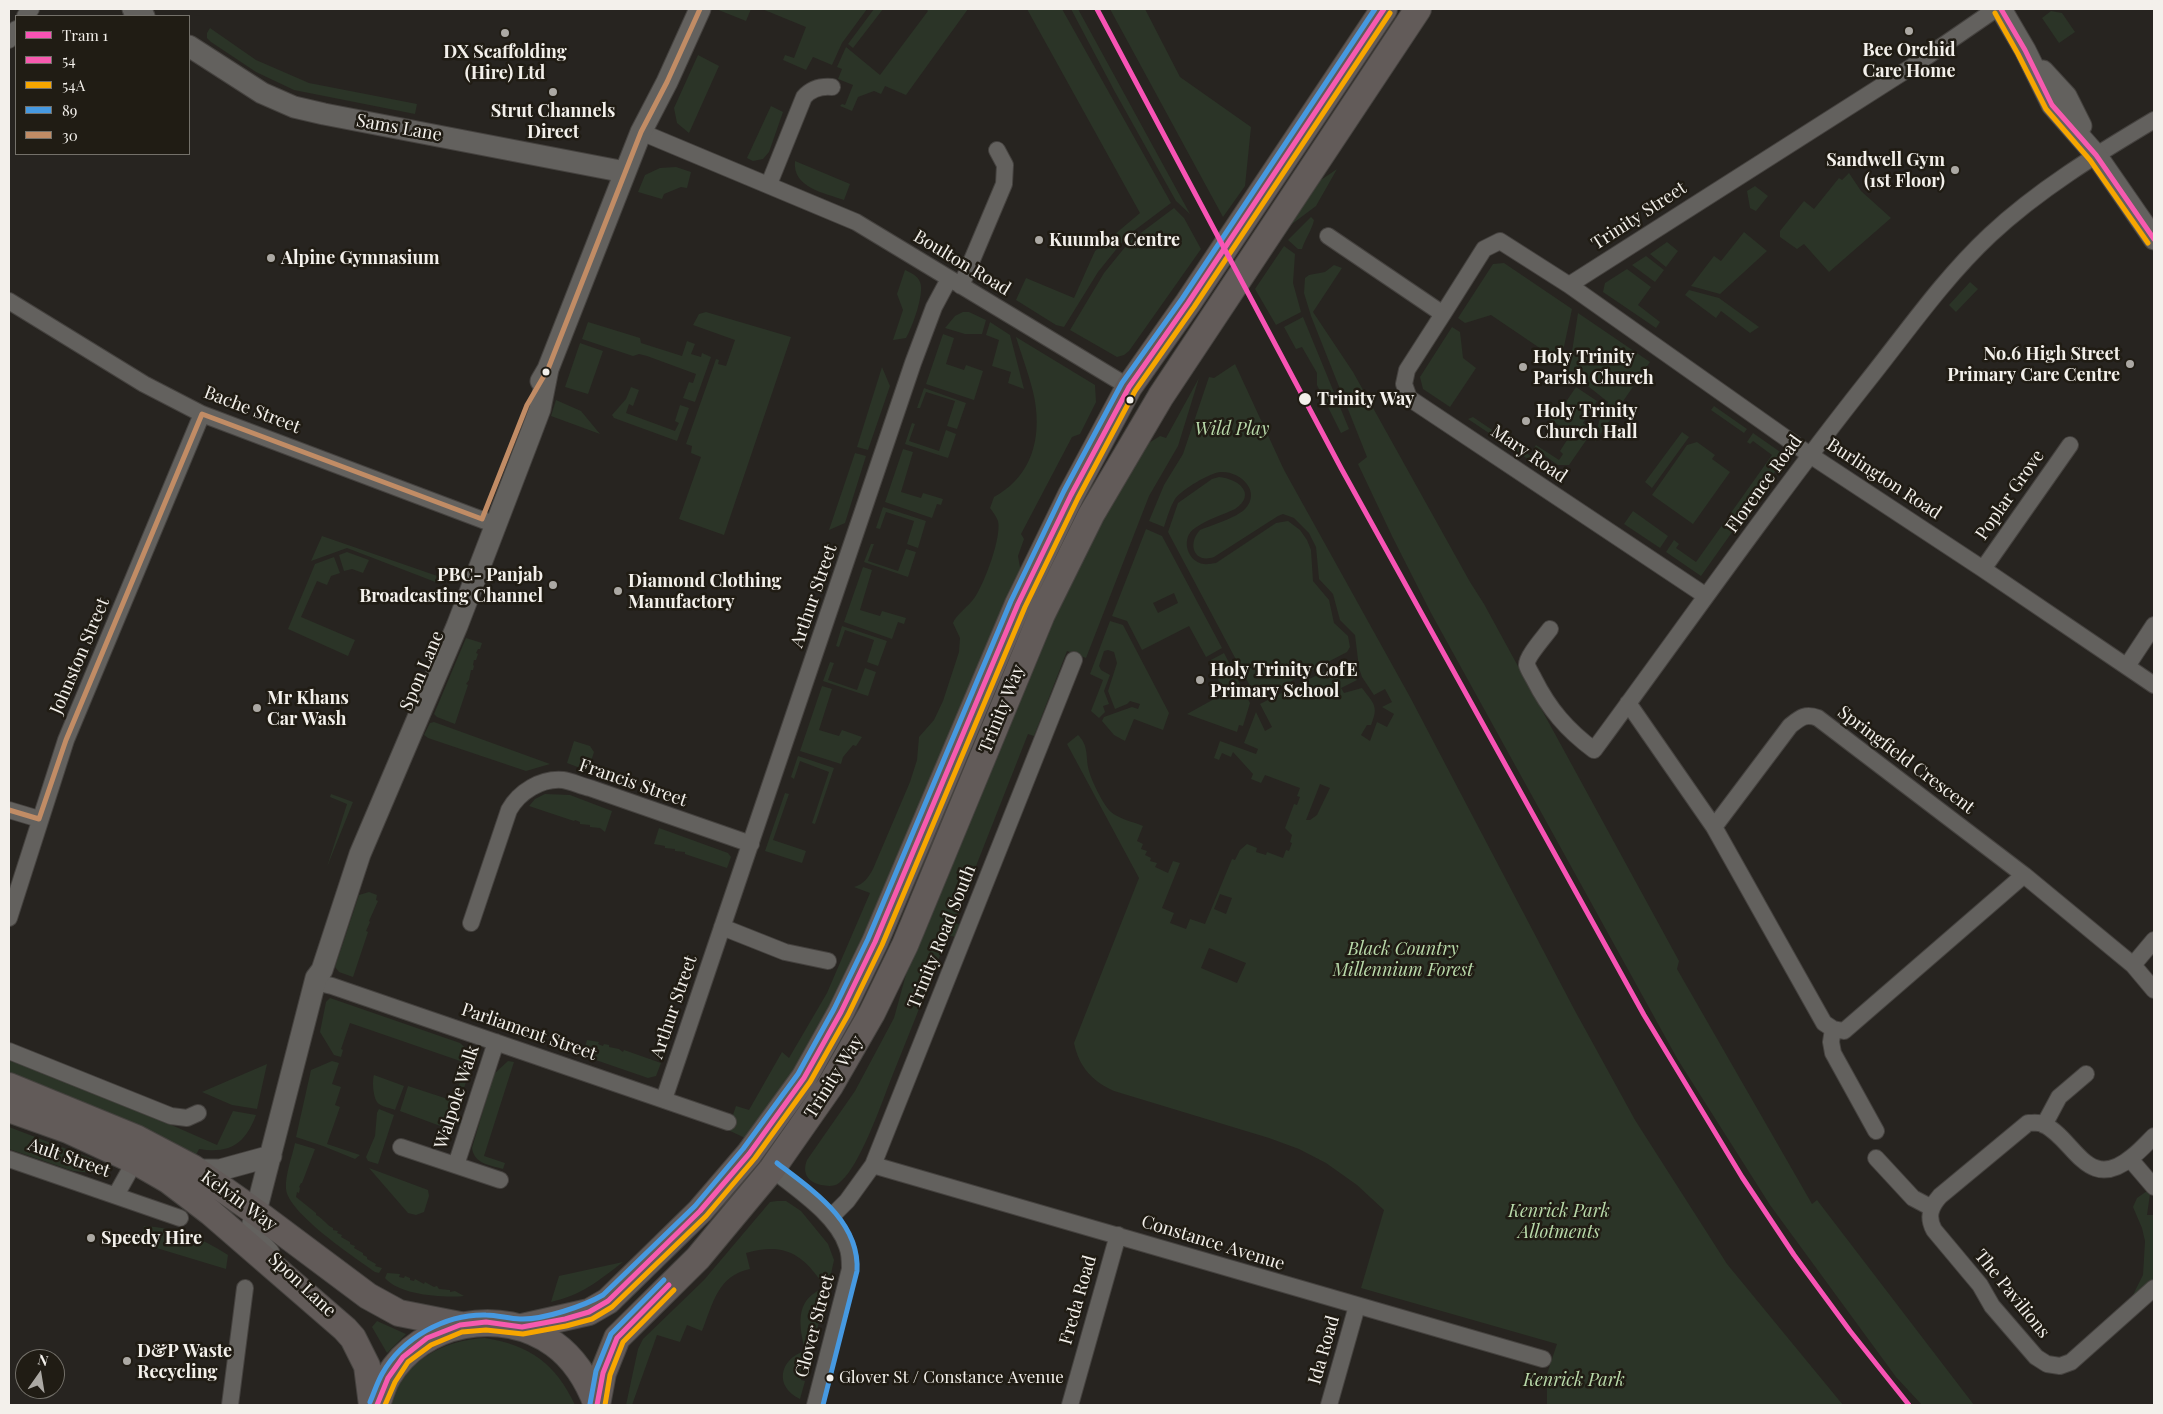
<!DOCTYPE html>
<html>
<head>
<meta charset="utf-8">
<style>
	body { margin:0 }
	#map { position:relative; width:2163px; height:1414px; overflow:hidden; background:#272420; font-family:"Playfair Display",serif }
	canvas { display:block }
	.frame { position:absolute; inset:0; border:10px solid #f3f0eb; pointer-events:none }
	.legend { position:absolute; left:15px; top:15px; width:175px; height:140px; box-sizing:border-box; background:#201c14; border:1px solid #74716a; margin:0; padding:6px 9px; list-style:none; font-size:15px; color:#f3f0eb }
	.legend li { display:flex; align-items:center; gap:10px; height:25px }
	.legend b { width:25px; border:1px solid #74716a }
	.north { position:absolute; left:15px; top:1349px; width:50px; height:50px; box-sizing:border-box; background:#201c14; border:1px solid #74716a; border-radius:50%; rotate:13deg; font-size:14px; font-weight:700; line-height:20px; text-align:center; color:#f3f0eb }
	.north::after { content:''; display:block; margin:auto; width:18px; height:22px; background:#aca9a4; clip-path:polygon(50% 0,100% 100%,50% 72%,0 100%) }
</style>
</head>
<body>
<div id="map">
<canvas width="2163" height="1414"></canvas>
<div class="frame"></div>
<ul class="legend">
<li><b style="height:6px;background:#f853b5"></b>Tram 1</li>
<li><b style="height:6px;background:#f75aaf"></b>54</li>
<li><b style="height:6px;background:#f7a600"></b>54A</li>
<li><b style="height:6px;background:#4699e1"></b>89</li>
<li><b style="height:6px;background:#c18c65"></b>30</li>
</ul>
<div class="north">N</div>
</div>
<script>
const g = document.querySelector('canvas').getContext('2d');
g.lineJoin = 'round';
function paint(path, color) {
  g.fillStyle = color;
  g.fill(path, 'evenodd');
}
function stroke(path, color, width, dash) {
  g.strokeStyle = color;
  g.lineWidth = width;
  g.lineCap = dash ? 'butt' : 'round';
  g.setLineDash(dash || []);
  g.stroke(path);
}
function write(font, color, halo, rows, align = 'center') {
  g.font = font + ' "Playfair Display",serif';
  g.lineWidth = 5;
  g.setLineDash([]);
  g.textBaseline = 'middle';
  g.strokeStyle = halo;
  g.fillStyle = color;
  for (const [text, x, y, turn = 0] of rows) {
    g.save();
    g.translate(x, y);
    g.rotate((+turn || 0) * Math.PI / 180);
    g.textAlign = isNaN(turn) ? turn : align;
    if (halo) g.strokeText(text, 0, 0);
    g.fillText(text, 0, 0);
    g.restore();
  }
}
const green = new Path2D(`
	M716 9H751L746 21Z
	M762 9H867L842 43 832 65 813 57 806 70 783 60 785 55 794 58 806 27Z
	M874 9H883L853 48 848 44Z
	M926 9H968L906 95 885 86 881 94 874 91 858 97 852 111 840 106 842 104 845 105 853 85 838 79 842 69 837 67 846 47 880 75 928 11Z
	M1027 9H1062L1171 203 1127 236 1098 272 1064 327 1056 325 1016 300 1026 278 1074 298 1095 251 1140 213Z
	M1071 9H1078L1190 214 1176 201 1115 92Z
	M1110 9H1145L1180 77 1251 127 1245 186 1223 217Z
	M2051 11 2062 13 2075 32 2059 43 2042 18Z
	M210 28 256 60 309 83 417 104 415 114 294 90 256 72 211 42 207 38V33Z
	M698 55 719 66 689 133 677 123 674 108Z
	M771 106 783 112 769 152 763 159 753 161 747 158Z
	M795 161 850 184 844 200C825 193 792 188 795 161Z
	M676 167 691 172 687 188 681 187 664 194 662 199 638 192 645 175 660 168Z
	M1337 169 1316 206 1284 230 1315 184Z
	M1849 173 1861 191 1891 218 1829 272 1804 244 1797 249 1780 237V231L1804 201 1814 209 1839 178 1842 180Z
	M1755 186 1768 196 1756 211 1750 208 1747 191Z
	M1174 208 1184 218 1201 249 1129 351 1124 355 1117 357 1070 330 1104 273 1130 241Z
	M1311 217 1314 220C1312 230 1305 239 1302 249H1298L1288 240Z
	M1744 232 1767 251 1720 294 1691 286 1714 256 1721 261Z
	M1667 242 1678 251 1666 267 1650 254Z
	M1284 246 1295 254 1293 283 1301 312 1276 325 1255 289Z
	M1646 256 1664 270 1655 282 1632 265Z
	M1504 263 1572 309 1562 356 1553 357 1491 315 1465 323 1458 318 1493 264Z
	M1334 265 1342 268 1313 312 1353 372 1470 582 1484 604 1679 961 1677 969 1812 1204 1817 1200 1974 1405H1922L1896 1377 1770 1205 1678 1060 1431 613 1392 536 1358 464 1367 457 1311 316 1304 293 1305 278 1309 275 1325 272Z
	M1627 269 1651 287 1638 305 1660 322 1656 328 1603 292 1605 283Z
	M905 270C911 273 917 275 920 282 925 293 912 328 906 338L893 340 903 310 897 294Z
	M1970 282 1978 289 1956 312 1949 305Z
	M1689 290 1719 298 1759 327 1750 333 1721 311 1716 318 1685 295Z
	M706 312 791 337 724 535 679 519 701 457 691 453 692 446 686 444 716 359 719 360 718 364 726 366 735 340 693 325 699 314Z
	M963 312H969L986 320 982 334H965L945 328 955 316Z
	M1578 313 1650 362 1595 442 1599 421 1608 402 1569 371Z
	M1303 317 1349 429 1341 433 1317 385V373L1302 347 1296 349 1284 327Z
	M588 322 640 338 641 343 682 356 687 341 695 344 691 354 701 357 702 353 711 357 695 402 683 398 689 382 693 383 696 374 647 356 639 354 633 356 582 339Z
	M990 322 1010 335 1024 389 1008 383 1011 372 992 366 999 340 986 335Z
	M1452 327 1460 332 1463 358 1476 368 1450 407 1423 389 1420 377Z
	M943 334 954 338 946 364 964 370 966 365 983 371 974 400 926 384Z
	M1016 337 1095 385 1096 402 1080 434 1072 437 1021 534 1024 539 1018 556 1021 573 854 964 791 1074 747 1140 743 1137 728 1130 736 1106 749 1110 782 1052 789 1058 827 993 870 893 854 887C864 884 868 878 873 869L910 782 917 760 919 737 934 720 943 701 959 652 960 638 953 623C955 616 969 606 975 597 984 584 1002 537 998 521 996 516 993 512 990 508L994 497C1027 479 1040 447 1036 409 1035 390 1022 357 1016 337Z
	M580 343 603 351 588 394 565 387Z
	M1235 364 1284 470 1410 697 1574 1009 1635 1120 1727 1264 1843 1405H1547V1374L1557 1344 1361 1288 1384 1210 1357 1185 1326 1163 1299 1149 1269 1138 1114 1091C1092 1081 1079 1067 1074 1043L1139 878 1067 744 1078 735C1088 745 1086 754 1088 767 1090 778 1103 805 1111 812 1119 819 1134 822 1143 826L1137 841 1143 844 1141 849 1147 851 1145 855 1151 858 1150 861 1157 863 1155 867 1168 873 1173 861 1180 863 1162 908 1174 913 1170 923 1186 929 1190 919 1205 924 1232 859 1235 860 1240 850 1247 844 1257 848 1256 852 1266 855 1267 852 1283 858 1286 850 1289 851 1292 843 1290 842 1292 835 1285 828 1294 804 1297 805 1300 797 1297 796 1300 788 1265 775 1261 783 1251 779 1253 774 1233 752 1231 757 1222 753 1219 760 1214 758 1220 741 1256 754 1258 749 1244 743 1256 712 1265 731 1272 727 1260 704 1335 666 1349 673 1357 680 1341 688 1344 693 1362 688C1374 704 1379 706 1371 725H1367L1361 735 1370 741 1377 722 1387 727 1394 714 1382 707 1392 702 1385 689 1374 695 1362 677 1359 668 1355 635 1340 620 1333 594 1319 579 1316 547 1309 533 1294 518 1283 514 1278 516 1214 557C1194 564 1187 544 1200 530 1212 525 1236 518 1245 509 1262 491 1240 471 1221 472 1211 472 1181 490 1175 499 1170 507 1167 518 1164 527L1149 521 1164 485 1183 454 1209 377 1214 378ZM1320 784 1330 788 1317 815 1310 820H1306ZM1220 894 1232 898 1226 914 1214 909ZM1209 948 1246 963 1237 983 1201 968Z
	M882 367 890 386 868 450 857 447Z
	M1199 378 1178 446 1149 496 1086 658 1067 651 1034 736 1028 734 954 922 960 925 955 937 948 935C930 981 912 1027 893 1074 883 1099 860 1168 839 1183 834 1187 827 1186 821 1185 807 1182 802 1172 807 1160L855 1091 894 1018 910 960 1054 620 1111 503 1144 446 1160 436 1166 438Z
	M631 387 639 390 633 406 629 404 626 413 675 431 679 423 675 421 680 405 689 408 677 441 614 418 612 415 626 399Z
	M1576 387 1597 401 1583 423 1591 428 1587 439 1569 465H1558L1534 448 1536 445 1559 460 1563 454 1560 451 1571 434 1550 419 1557 415Z
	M924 388 966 403 957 429 947 426 955 401 926 392 920 408H917Z
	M556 400 581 411 600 434 551 416Z
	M1714 406 1747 429 1744 433 1711 410Z
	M1473 417 1544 465V470L1468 419Z
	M912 423 915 424 909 441 939 451 946 430 956 434 948 458 905 444Z
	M1682 432 1689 437 1652 488 1645 482Z
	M1753 433 1786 456 1701 576 1666 552 1674 540 1679 544 1676 548 1696 562 1772 455 1753 441 1750 444 1747 442Z
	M1697 442 1715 455 1712 459 1730 472 1693 524 1652 495 1687 445Z
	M903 449 913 452 901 492 921 498 923 493 943 499 941 505 937 504 932 518 885 502Z
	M855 453 866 456 845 523 829 530Z
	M1219 477C1239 479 1257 494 1235 509 1222 515 1206 520 1195 528 1180 538 1187 562 1204 564 1208 565 1212 563 1216 563L1276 523 1288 521 1300 530 1307 540 1311 550 1313 581 1329 600 1334 623 1348 636 1350 647 1347 652 1257 699 1168 532 1178 503 1212 479Z
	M883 507 926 521 918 548 907 544 914 521 886 512 880 529 876 528Z
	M1633 511 1668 536 1660 548 1624 524Z
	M1146 529 1162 536 1222 648 1206 657 1189 626 1142 650 1127 621 1112 616ZM1174 593 1178 603 1158 613 1153 603Z
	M322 536 446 579 438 583 347 548 311 561Z
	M871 544H874L868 561 898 571 906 549 916 552 908 577 864 562Z
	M347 552 369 560 363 573 352 569 344 571 339 555Z
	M334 557 340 573 331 576 327 585 317 581 301 617 355 640 348 656 288 629 315 564Z
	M863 567 872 570 860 610 880 616 882 611 906 618 904 624 898 622 892 639 844 622Z
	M1110 621 1123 625 1169 713 1163 730 1134 719 1125 741 1114 735 1102 721 1104 717 1132 707 1138 709 1140 704 1130 701 1127 704 1115 709 1108 691 1117 663 1114 652 1108 650 1104 651 1099 666 1101 670 1110 675 1104 691 1109 704 1103 706 1105 712 1099 718 1091 711 1103 680 1090 674Z
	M842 626 887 641 878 666 867 662 874 640 845 630 839 647 836 646Z
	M466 638 482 643 480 649H478L476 653 478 654 476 660H474L473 665 474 666 473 670H471L469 680 466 684 468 685 455 724 437 717 434 714Z
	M1224 653 1250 703 1243 726 1239 725 1237 732 1187 714 1225 693 1209 661Z
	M830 662 834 663 828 680 857 690 865 668 876 672 868 696 823 681Z
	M822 686 832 689 819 730 839 736 842 730 862 737 856 746 853 745 843 757 841 764 800 751Z
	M434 722 550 764 526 771 428 738 424 735 430 723Z
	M574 741 590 746 594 752 588 771 567 763Z
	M798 756 834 768 815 824 812 823 829 772 800 761 794 779 791 777Z
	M785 793 789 794 773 840 806 851 802 863 765 851Z
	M331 794 353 802 327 867 347 804 330 797Z
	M545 794 570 795 612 811 605 832 600 828 590 827V825L580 824V822L575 820 574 821 529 806 535 799Z
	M659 828 728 853 731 857 727 868 685 854V852L675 851V849L665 848V846L654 844Z
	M369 892 377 895 376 900 378 901 369 921 370 922 366 931 368 932 353 977 339 972 335 967 359 895Z
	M330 998 460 1043C478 1057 468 1076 462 1094L459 1096 456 1095 466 1063 350 1023 341 1049 343 1050 341 1057 334 1055 320 1032 326 1002Z
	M587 1040 599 1042 598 1044 603 1046 604 1044 609 1045V1047L619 1049 623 1052 624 1050 661 1063 656 1076 648 1078 587 1057 585 1047Z
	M9 1059 135 1109 217 1145 233 1111 256 1115C245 1144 230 1154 199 1149L194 1159 9 1081Z
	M332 1061 339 1063 332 1084 341 1087 335 1105 340 1107 327 1144 360 1155 355 1159 323 1146 296 1137 311 1070Z
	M508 1061 514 1062 484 1156 505 1163 503 1169C490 1165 474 1164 472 1148L494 1074Z
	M267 1064 257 1109 232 1105 202 1092Z
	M374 1075 404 1086 395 1110C391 1108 383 1107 379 1104 373 1100 372 1081 374 1075Z
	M408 1086 460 1103 451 1130 400 1111Z
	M379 1109 394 1115 378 1164 368 1161 366 1157 375 1136 377 1113Z
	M9 1127 93 1159 92 1173 73 1171 9 1149Z
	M295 1143 315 1149 302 1183H301L299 1187 300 1188 299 1193 297 1192 296 1197 316 1213V1215C323 1218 326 1225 333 1228V1230L338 1231 337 1233 342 1235 341 1237 350 1242V1244L355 1246 354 1248 363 1253V1255L367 1257V1259L376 1264 375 1266 382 1268 379 1273 375 1272C354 1257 288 1213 286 1189 285 1175 292 1157 295 1143Z
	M369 1168 428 1190 429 1196 424 1212 416 1215 408 1213Z
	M2147 1191 2150 1194 2147 1215H2154V1279L2131 1299 2143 1275 2145 1241 2142 1228 2133 1207 2137 1198Z
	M777 1201H786L801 1211 828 1244 834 1260 831 1274 820 1280C800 1251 780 1243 746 1253L750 1269C717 1276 713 1304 702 1331L687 1325 680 1342 657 1335 632 1405H626L638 1349 643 1339 704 1280 770 1202Z
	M144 1226C175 1228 201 1237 228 1255L226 1269 140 1243Z
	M623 1262C598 1281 582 1295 551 1302L559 1276Z
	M387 1273 400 1274 399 1277 404 1278 405 1276 410 1278V1280L414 1281 415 1279 424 1284 425 1282 434 1287 437 1286 439 1289 450 1290V1292L455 1291 464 1296C443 1298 399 1295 385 1278Z
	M828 1286 808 1366H805L801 1380 805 1381 800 1399C774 1387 779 1359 805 1351 798 1321 795 1298 828 1286Z
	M377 1321 406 1334 387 1353 372 1327Z
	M485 1338C530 1345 556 1364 575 1405H389C402 1362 443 1340 485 1338Z`);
const minor = new Path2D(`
	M25 16 31 9
	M9 40 16 29
	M641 132 856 222 1129 387
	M769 184 804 97C812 88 821 86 832 87
	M1328 236 1443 314 1484 249 1500 241 1569 285 1916 64 1996 9
	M1569 285 1810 455 1983 569 2154 685
	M961 286 1004 184 1005 165 997 150
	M9 301 144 384 202 414 496 525
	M1443 314 1407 370 1404 384 1409 398 1706 596
	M1983 569 2070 445
	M1550 629C1545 636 1526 657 1527 665 1528 669 1532 675 1534 679 1549 709 1567 730 1594 750 1684 628 1772 502 1866 383 1906 333 1943 279 1990 235 2038 190 2097 154 2154 120
	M2127 666 2154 625
	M1628 703 1714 827 1824 1023 1833 1029 1844 1031 2024 875
	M9 810 39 819
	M1714 827 1790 726C1800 718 1805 713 1818 718L2024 875 2133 965 2154 990
	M9 918 66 740 202 414
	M471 923 509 810C519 792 541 778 563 780 571 781 581 786 590 788L751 844
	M722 927 785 952 828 961
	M2133 965 2154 940
	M315 982 332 986 728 1122
	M1833 1029 1831 1042 1833 1053 1876 1131
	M9 1051 171 1116 187 1118 198 1113
	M664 1099 913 363 934 307 949 279
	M2044 1125 2059 1097 2086 1074
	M2154 1136C2147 1143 2140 1151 2132 1157 2087 1194 2075 1139 2043 1124 2039 1122 2033 1123 2028 1123L1940 1196C1930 1207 1927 1217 1934 1230L1980 1285 1992 1306 2036 1357 2047 1364 2060 1366 2071 1362 2154 1288
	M401 1147 500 1180
	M1876 1158 1913 1198 1932 1208
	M9 1159 180 1218
	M2130 1159 2154 1187
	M456 1165 496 1042
	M873 1165 1543 1359
	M772 1169C797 1189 837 1215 847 1246 850 1253 850 1262 850 1269L815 1405
	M116 1195 135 1161 134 1151
	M830 1218 847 1201 873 1165 1074 660
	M230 1405 245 1288
	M1070 1405 1118 1235
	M1329 1405 1357 1306`);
const tertiary = new Path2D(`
	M133 9 144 16
	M2001 9 2025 50 2052 105 2096 155 2154 239
	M189 46 262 93 294 107 324 114 625 172
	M2043 71 2066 96 2081 126
	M541 381 548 369 641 132 667 82 700 9
	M196 1170H220L271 1156
	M269 1253 254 1237 252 1227 316 978 322 970 360 854 457 626 531 433 540 409 548 369`);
const primary = new Path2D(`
	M9 1086 136 1138 193 1168 257 1213 368 1296 399 1313 460 1325
	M9 1109 68 1130 135 1161 168 1180 210 1212 345 1329 353 1338 367 1366 372 1405
	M522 1327 589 1312 608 1301 700 1211 749 1154 804 1078 841 1012 875 942 1018 604 1071 495 1129 387 1188 303 1384 9
	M377 1405C380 1396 383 1385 388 1377 421 1321 502 1306 554 1344 575 1359 588 1381 597 1405
	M597 1405 603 1373 617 1338 698 1258 772 1169 830 1086 872 1013 905 945 1042 614 1091 515 1161 396 1418 9`);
const bus1 = new Path2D(`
	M2001 9 2025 50 2052 105 2096 155 2154 239
	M377 1405 388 1378 403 1357 427 1338 460 1325 486 1322 522 1327 565 1319 589 1312 608 1301 700 1211 749 1154 804 1078 841 1012 875 942 1018 604 1071 495 1129 387 1188 303 1384 9
	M597 1405 603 1373 617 1338 669 1285`);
const bus2 = new Path2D(`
	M1995 13 2018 54 2046 109 2090 160 2148 243
	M385 1405 395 1382 408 1362 431 1345 462 1332 486 1330 523 1334 566 1326 592 1319 612 1307 706 1216 755 1158 810 1082 848 1015 882 945 1025 607 1078 498 1135 391 1194 307 1390 13
	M605 1405 610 1375 623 1342 674 1290`);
const bus3 = new Path2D(`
	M777 1163C812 1190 860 1221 857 1271L823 1405
	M370 1402C374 1393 377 1383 382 1374 402 1338 445 1314 486 1315 498 1315 509 1319 520 1319 543 1320 584 1306 603 1295L695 1206 743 1149 798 1074 834 1009 868 939 1011 601 1064 491 1122 383 1182 299 1375 9
	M590 1404 596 1371 611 1334 664 1280`);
const bus4 = new Path2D(`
	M9 810 39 819 66 740 202 414 482 519 527 405 548 369 641 132 667 82 700 9`);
const tram1 = new Path2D(`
	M1097 9 1341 468 1644 1015 1742 1177 1794 1255 1850 1331 1909 1405`);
const markers = [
	[1909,31,5,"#aca9a4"],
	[505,33,5,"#aca9a4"],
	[553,92,5,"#aca9a4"],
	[1955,170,5,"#aca9a4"],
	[1039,240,5,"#aca9a4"],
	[271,258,5,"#aca9a4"],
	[2130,364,5,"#aca9a4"],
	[1523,367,5,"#aca9a4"],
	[546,372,4.5,"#f3f0eb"],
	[1305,399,7,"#f3f0eb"],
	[1130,400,4.5,"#f3f0eb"],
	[1526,421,5,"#aca9a4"],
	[553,585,5,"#aca9a4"],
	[618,591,5,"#aca9a4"],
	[1200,680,5,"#aca9a4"],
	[257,708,5,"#aca9a4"],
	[91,1238,5,"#aca9a4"],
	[127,1361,5,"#aca9a4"],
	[830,1378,4.5,"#f3f0eb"]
];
const busNames = [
	["Glover St / Constance Avenue",839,1378]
];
const poiNames = [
	["Bee Orchid",1909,50,"center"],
	["Care Home",1909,71,"center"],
	["DX Scaffolding",505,52,"center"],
	["(Hire) Ltd",505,73,"center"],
	["Strut Channels",553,111,"center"],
	["Direct",553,132,"center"],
	["Sandwell Gym",1945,160,"right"],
	["(1st Floor)",1945,181,"right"],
	["Kuumba Centre",1049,240],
	["Alpine Gymnasium",281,258],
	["No.6 High Street",2120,354,"right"],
	["Primary Care Centre",2120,375,"right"],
	["Holy Trinity",1533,357],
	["Parish Church",1533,378],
	["Holy Trinity",1536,411],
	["Church Hall",1536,432],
	["PBC- Panjab",543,575,"right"],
	["Broadcasting Channel",543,596,"right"],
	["Diamond Clothing",628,581],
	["Manufactory",628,602],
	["Holy Trinity CofE",1210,670],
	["Primary School",1210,691],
	["Mr Khans",267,698],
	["Car Wash",267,719],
	["Speedy Hire",101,1238],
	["D&P Waste",137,1351],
	["Recycling",137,1372]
];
const streetNames = [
	["Sams Lane",399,128,10],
	["Trinity Street",1639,216,-33],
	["Boulton Road",962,263,31],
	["Bache Street",252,410,21],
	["Mary Road",1529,454,34],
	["Burlington Road",1884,479,33],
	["Florence Road",1764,484,-54],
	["Poplar Grove",2010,495,-55],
	["Arthur Street",814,596,-71],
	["Johnston Street",80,656,-67],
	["Spon Lane",422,671,-67],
	["Trinity Way",1002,709,-68],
	["Springfield Crescent",1906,760,37],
	["Francis Street",633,783,19],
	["Trinity Road South",942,937,-68],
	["Arthur Street",674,1007,-71],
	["Parliament Street",529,1032,19],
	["Trinity Way",834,1077,-58],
	["Walpole Walk",457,1097,-72],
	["Ault Street",69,1158,19],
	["Kelvin Way",239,1201,36],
	["Constance Avenue",1213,1243,17],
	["Spon Lane",302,1285,43],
	["The Pavilions",2012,1294,51],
	["Freda Road",1078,1300,-74],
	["Glover Street",815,1326,-75],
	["Ida Road",1324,1350,-74]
];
const stopNames = [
	["Trinity Way",1317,399]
];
const parkNames = [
	["Wild Play",1232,429],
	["Black Country",1403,949],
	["Millennium Forest",1403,970],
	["Kenrick Park",1559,1211],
	["Allotments",1559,1232],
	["Kenrick Park",1574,1380]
];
paint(green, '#2b3427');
stroke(minor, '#45423f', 18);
stroke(tertiary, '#45423f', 23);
stroke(primary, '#45423f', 28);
stroke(minor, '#63615e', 16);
stroke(tertiary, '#63615e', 21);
stroke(primary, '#625b59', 26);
stroke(bus1, '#f75aaf', 5);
stroke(bus2, '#f7a600', 5);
stroke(bus3, '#4699e1', 5);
stroke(bus4, '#c18c65', 5);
stroke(tram1, '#f853b5', 5);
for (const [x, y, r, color] of markers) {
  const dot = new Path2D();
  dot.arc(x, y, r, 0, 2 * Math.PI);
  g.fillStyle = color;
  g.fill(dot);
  stroke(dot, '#201c14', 2);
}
write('17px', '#f3f0eb', '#201c14', busNames, 'left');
write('bold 18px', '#f3f0eb', '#201c14', poiNames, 'left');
write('18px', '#f3f0eb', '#201c14', streetNames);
write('bold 18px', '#f3f0eb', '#201c14', stopNames, 'left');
write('italic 18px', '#b8d9a9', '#201c14', parkNames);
</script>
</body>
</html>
